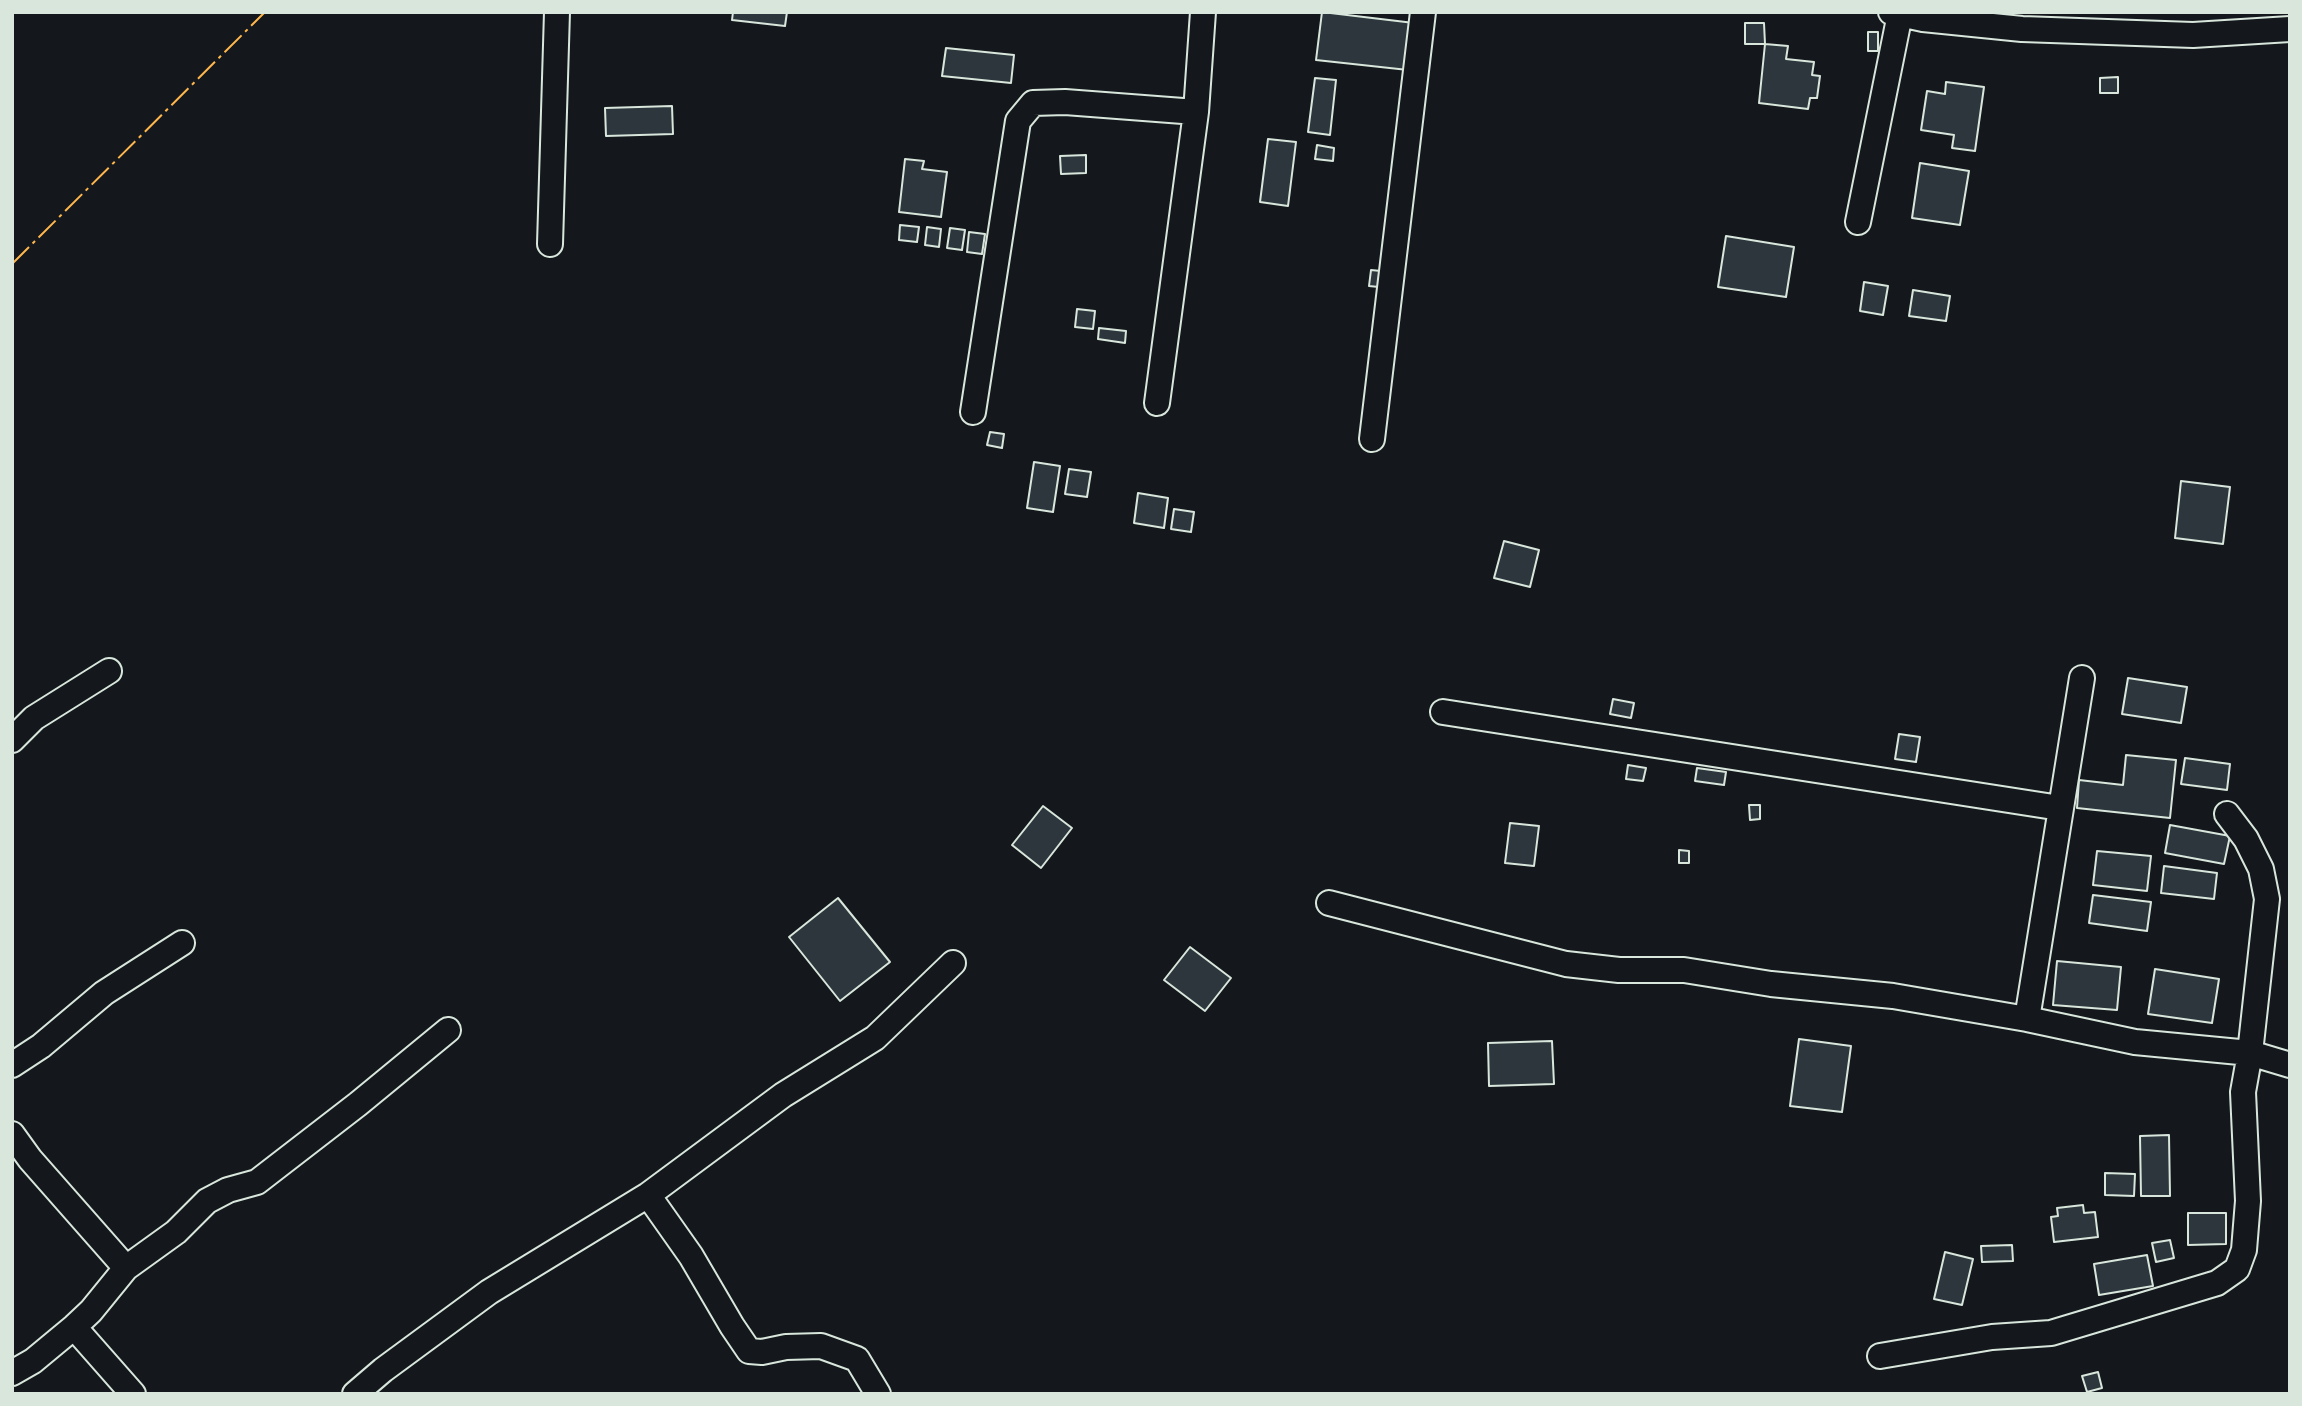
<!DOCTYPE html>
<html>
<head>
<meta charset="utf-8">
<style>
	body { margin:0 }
	#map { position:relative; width:2302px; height:1406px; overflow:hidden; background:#14181c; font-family:Quicksand,sans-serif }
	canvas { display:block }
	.frame { position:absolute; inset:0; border:14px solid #d8e6dc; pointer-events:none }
</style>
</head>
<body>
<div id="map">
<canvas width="2302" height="1406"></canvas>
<div class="frame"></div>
</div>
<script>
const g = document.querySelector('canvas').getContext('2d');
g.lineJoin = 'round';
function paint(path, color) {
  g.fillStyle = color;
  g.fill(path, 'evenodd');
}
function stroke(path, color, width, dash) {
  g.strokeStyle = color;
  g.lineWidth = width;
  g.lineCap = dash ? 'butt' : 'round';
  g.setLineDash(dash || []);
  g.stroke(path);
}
const building = new Path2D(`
	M733 12H787L785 26 732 20Z
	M1322 12 1414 23 1408 70 1316 60Z
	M1745 23H1764L1765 44H1745Z
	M1868 32H1878V51H1868Z
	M1765 44 1788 46 1786 59 1814 62 1812 75 1820 76 1817 98H1810L1808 109 1759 103Z
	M946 48 1014 55 1011 83 942 76Z
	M2118 77V93H2100V78Z
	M1315 78 1336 80 1330 135 1308 132Z
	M1946 82 1984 87 1975 151 1952 148 1954 135 1921 130 1927 91 1945 94Z
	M672 106 673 134 606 136 605 108Z
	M1268 139 1296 142 1288 206 1260 202Z
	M1317 145 1334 148 1333 161 1315 159Z
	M1086 155V173L1061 174 1060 156Z
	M905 159 924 161 922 169 947 172 941 217 899 212Z
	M1920 163 1969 171 1960 225 1912 218Z
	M900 225 919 227 917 242 899 240Z
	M927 227 941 229 939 247 925 245Z
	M950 228 965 230 962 250 947 248Z
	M969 232 985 234 982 254 967 252Z
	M1726 236 1794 247 1786 297 1718 287Z
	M1371 270 1381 271 1379 287 1369 286Z
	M1864 282 1888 286 1883 315 1860 311Z
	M1913 290 1950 296 1946 321 1909 316Z
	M1077 309 1095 311 1093 329 1075 327Z
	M1099 328 1126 331 1125 343 1098 339Z
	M990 432 1004 434 1002 448 987 445Z
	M1034 462 1060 466 1053 512 1027 508Z
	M1069 469 1091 472 1087 497 1065 494Z
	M2181 481 2230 487 2223 544 2175 538Z
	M1138 493 1168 498 1164 528 1134 523Z
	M1174 509 1194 512 1191 532 1171 529Z
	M1504 541 1539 550 1530 587 1494 578Z
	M2128 678 2187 687 2181 723 2122 714Z
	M1613 699 1634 703 1631 718 1610 714Z
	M1899 734 1920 737 1916 762 1895 759Z
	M2126 755 2176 760 2170 818 2077 808 2079 780 2123 785Z
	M2185 758 2230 764 2227 790 2181 784Z
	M1628 765 1646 768 1643 781 1626 779Z
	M1697 768 1726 772 1724 785 1695 781Z
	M1749 805H1760V819L1750 820Z
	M1043 806 1072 828 1041 868 1012 845Z
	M1510 823 1539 826 1534 866 1505 863Z
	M2170 825 2230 836 2224 864 2165 853Z
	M1679 850 1689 851V863H1679Z
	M2097 851 2151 856 2147 891 2093 885Z
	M2164 866 2217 873 2214 899 2161 893Z
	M2093 895 2151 902 2147 931 2089 923Z
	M838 898 890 962 840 1001 789 937Z
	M1190 947 1231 978 1205 1011 1164 980Z
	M2057 961 2121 967 2117 1010 2053 1005Z
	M2155 969 2219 979 2212 1023 2148 1014Z
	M1799 1039 1851 1046 1842 1112 1790 1106Z
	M1552 1041 1554 1084 1489 1086 1488 1043Z
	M2169 1135 2170 1196H2141L2140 1136Z
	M2105 1173 2135 1174 2134 1196 2105 1195Z
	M2083 1205 2084 1213 2095 1212 2098 1237 2054 1242 2051 1217 2058 1216 2057 1208Z
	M2188 1213H2226V1244L2188 1245Z
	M2170 1240 2174 1258 2156 1262 2152 1243Z
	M2012 1245 2013 1261 1982 1262 1981 1246Z
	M1945 1252 1973 1259 1962 1305 1934 1299Z
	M2147 1255 2153 1286 2099 1295 2094 1264Z
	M2098 1372 2102 1388 2087 1392 2082 1376Z`);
const minor = new Path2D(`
	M1891 12 1923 19 2022 29 2193 35 2290 29
	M1858 222 1900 14
	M550 244 557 12
	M1157 403 1196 112 1203 12
	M973 412 1018 121 1033 103 1065 102 1196 112
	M1372 439 1423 12
	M1443 712 2060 808
	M12 740 34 718 109 671
	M1329 903 1566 964 1619 970H1684L1771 984 1893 996 2027 1019 2135 1042 2250 1053 2290 1065
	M2027 1019 2082 678
	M12 1065 41 1046 104 993 182 943
	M12 1134 30 1159 126 1268
	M648 1195 691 1256 732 1326 749 1351 762 1352 786 1347 821 1346 857 1359 878 1394
	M74 1327 133 1394
	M1880 1356 1992 1337 2051 1333 2217 1283 2237 1269 2244 1250 2248 1201 2243 1092 2250 1053 2267 899 2261 869 2246 839 2227 814
	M12 1373 33 1361 74 1327 91 1311 126 1268 176 1232 207 1201 228 1190 257 1182 358 1104 448 1030
	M355 1394 383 1370 489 1292 648 1195 783 1095 875 1038 953 963`);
const power = new Path2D(`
	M12 264 265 12`);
paint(building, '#2c363c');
stroke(building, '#d8e6dc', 2);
stroke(minor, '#d8e6dc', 28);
stroke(minor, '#14181c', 24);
stroke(power, '#ffb74d', 2, [24, 5, 3.5, 5]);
</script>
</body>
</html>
